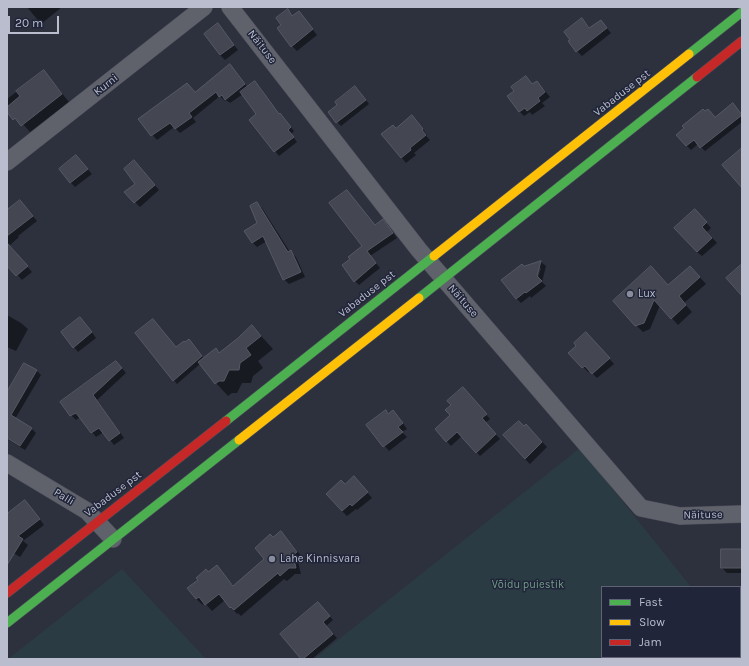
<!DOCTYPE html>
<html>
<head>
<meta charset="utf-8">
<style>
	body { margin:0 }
	#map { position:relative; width:749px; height:666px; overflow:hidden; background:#2d313e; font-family:Karla,sans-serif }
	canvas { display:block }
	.frame { position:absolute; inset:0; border:8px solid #babdcd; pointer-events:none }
	.legend { position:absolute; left:601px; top:586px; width:140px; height:72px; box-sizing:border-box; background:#202539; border:1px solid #5e6274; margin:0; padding:5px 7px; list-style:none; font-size:12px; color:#babdcd }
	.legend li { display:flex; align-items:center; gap:8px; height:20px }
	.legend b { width:20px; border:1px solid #5e6274 }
	.scale { position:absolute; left:8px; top:16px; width:51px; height:18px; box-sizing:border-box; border:2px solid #babdcd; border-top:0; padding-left:5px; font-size:12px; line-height:14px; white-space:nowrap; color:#babdcd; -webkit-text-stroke:3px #202539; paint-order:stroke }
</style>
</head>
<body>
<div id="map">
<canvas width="749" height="666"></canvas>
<div class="frame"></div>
<ul class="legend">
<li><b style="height:5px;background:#4caf50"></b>Fast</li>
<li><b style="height:5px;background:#ffc107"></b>Slow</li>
<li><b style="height:5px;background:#c62828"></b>Jam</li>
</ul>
<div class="scale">20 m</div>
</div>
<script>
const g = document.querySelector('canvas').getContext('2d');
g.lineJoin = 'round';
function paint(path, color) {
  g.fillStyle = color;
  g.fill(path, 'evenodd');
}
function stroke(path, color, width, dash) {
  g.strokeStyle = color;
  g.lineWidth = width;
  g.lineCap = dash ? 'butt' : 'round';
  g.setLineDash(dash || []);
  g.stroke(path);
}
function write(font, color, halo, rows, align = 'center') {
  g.font = font + ' Karla,sans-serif';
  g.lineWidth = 3;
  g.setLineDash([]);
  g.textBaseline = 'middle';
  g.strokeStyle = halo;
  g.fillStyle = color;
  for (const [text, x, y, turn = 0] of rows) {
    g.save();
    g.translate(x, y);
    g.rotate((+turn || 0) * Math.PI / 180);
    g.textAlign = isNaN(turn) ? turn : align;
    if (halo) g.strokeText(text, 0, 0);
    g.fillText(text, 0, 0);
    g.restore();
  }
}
const green = new Path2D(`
	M580 448 691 587H602V657H740V606H742V659H314Z
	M122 569 206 659H8Z`);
const shadow = new Path2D(`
	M27 7H62L41 24Z
	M287 11 293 17H303L317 35 297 51 292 46 283 25Z
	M582 19 590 28 601 21 611 33 582 56 577 51Z
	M218 25 238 50 225 60 220 55Z
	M234 70 248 88 255 83 259 86 279 115 284 118 294 131 291 134 297 142 279 156 250 120 258 114 243 94 230 103 226 100 225 101 220 96 193 118 196 122 180 133 174 127 157 140 139 120 195 93Z
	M44 71 69 102 30 132 7 106V99Z
	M537 82 550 97 542 103 545 106 532 115 530 112 524 116 520 112 532 85Z
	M359 91 369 104 341 126 337 122Z
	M737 109 742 115V122L705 151 698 144 691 150 686 145 715 118Z
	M417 121 427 135 426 136 430 140 414 153 416 155 406 163 383 135Z
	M76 156 92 174 75 187 70 182Z
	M134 161 159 190 140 207 135 202 136 184Z
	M347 191 375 226 387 225 397 238 370 256 380 268 359 285 355 281 351 259 364 246Z
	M20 201 37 221 18 236 19 237 10 245 7 242V211Z
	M257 204 262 208 290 252H291L296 257 305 277 289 284 284 279 267 241 257 247 252 242 259 224Z
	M695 210 711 228 707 232 717 243 702 256 697 252Z
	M7 248 14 251 32 272 22 280 7 264Z
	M541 262 546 266 542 282 546 286 531 298 530 296 521 303 516 298 524 267ZM538 268H541L537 281 535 280Z
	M696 273 706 284 684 303 692 312 678 325 660 305 650 329 643 332 636 325 658 274 669 286Z
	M7 315 21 323 28 329 16 351 7 347Z
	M85 323 96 338 78 352 74 347Z
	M252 326 273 349 258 361 263 368 253 376 251 383H242L237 393H232L228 396 216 383 200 364 177 384 137 333 176 348 189 340 204 359 216 349 220 354 238 339Z
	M591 338 614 364 597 378 590 371 588 372 570 353Z
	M24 364 37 371 41 375 15 419 32 429 36 433 25 450 7 439V392Z
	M121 367 126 373 97 400 124 438 114 445 104 432 96 437 80 417 76 420 71 415Z
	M467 393 490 419 485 423 500 439 480 456 462 436 451 446 436 429 452 415Z
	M386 411 389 414 398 416 407 429 402 432 407 437 389 451 367 425Z
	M524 427 531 430 547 447 530 464 525 459Z
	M359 483 372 498 357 510 356 509 347 516 342 511 345 486Z
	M30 506 44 525 23 541 28 545 20 557 7 549V516Z
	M281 532 303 558 298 562 301 574H295L287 581 284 579 241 616 238 613 237 614 225 600 212 611 205 603 203 605 196 599 209 573 217 567 234 586 265 559 273 538Z
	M742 550V573H727L722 568Z
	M322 607 333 620 326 626 337 638 312 659H302Z`);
const building = new Path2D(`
	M288 9 292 16 299 11 313 29 291 47 277 28 281 25 276 18Z
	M582 18 589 28 601 20 607 28 576 52 568 41 570 40 564 32Z
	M218 23 234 45 220 55 204 34Z
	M230 64 245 84 225 100 222 95 219 97 216 92 189 113 192 117 175 129 170 123 151 136 138 119 187 83 195 92Z
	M44 70 62 94 21 126 15 118 13 120 7 112V107L20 96 16 91Z
	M526 76 532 84 537 81 545 92 538 98 540 101 527 111 525 108 519 112 507 96 514 91 511 87Z
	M255 81 279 114 280 113 291 127 288 130 294 137 274 152 249 120 256 114 240 92Z
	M355 86 366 100 336 123 328 112 337 105 335 102Z
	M733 103 742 115 700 148 694 140 686 146 676 135 684 128 682 126 703 109 705 111 708 109 715 117Z
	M412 115 423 129 422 130 426 135 410 148 411 150 401 158 381 134 393 125 396 128Z
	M742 148V188L722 165Z
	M76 155 88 169 70 183 59 169Z
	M134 160 155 185 134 203 124 192 135 184 124 169Z
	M347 190 375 225 383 219 393 233 367 251 376 263 354 282 342 265 350 259 348 257 362 246 329 203Z
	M20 200 33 216 7 236V210Z
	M257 202 286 249 288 252 291 250 301 272 283 280 263 236 252 243 244 231 257 223 250 206Z
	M695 209 707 222 702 227 712 238 697 252 674 228Z
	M7 243 28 266 16 276 7 266Z
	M541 261 537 276 542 281 526 293 525 292 516 299 501 280 522 264 524 266Z
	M742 264V296L726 278Z
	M651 266 668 285 690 266 700 277 679 296 686 305 671 319 654 300 644 323 635 326 613 301Z
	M80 317 92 332 73 348 61 332Z
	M153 319 176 347 184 341 185 342 189 339 202 356 173 381 135 333Z
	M252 325 261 336 246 348 251 355 240 363 239 370H229L224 381H219L215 384 198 362 216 348 219 353 238 338Z
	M586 332 610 358 592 374 585 366 582 368 568 353 576 346 574 343Z
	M116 361 122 368 93 395 120 433 109 441 99 428 91 433 76 413 70 416 60 402Z
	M24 363 37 370 11 415 32 428 20 446 7 438V392Z
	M463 387 487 414 482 418 496 434 476 453 457 432 446 442 435 429 450 415 445 410 451 405 447 401Z
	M386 410 388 414 393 410 403 423 398 427 403 432 383 447 366 425Z
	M519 421 524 426 526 424 542 442 525 459 503 435Z
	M354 476 368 492 352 506 350 504 342 511 326 494 341 480 345 484Z
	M25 500 40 519 18 536 23 539 7 565V514Z
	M281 531 297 552 293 555 296 568H289L280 576 278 573 234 610 231 607 230 608 219 594 205 605 199 597 196 599 187 588 198 580 196 578 206 569 208 572 217 565 233 586 264 559 255 548 270 534 273 537Z
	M721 549H742V568H721Z
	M318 602 330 616 323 622 333 634 303 659H301L280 634Z`);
const street = new Path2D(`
	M230 7 419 250 641 508 680 516 742 514
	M7 162 204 7
	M7 463 87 511 113 539`);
const fast = new Path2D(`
	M689 54 742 12
	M419 298 697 77
	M226 421 434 256
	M7 623 239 440`);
const slow = new Path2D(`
	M434 256 689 54
	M239 440 419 298`);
const jam = new Path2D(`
	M697 77 742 41
	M7 593 226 421`);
const markers = [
	[630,294,4,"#898c9b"],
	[272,559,4,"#898c9b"]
];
const streetNames = [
	["Näituse",262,47,52],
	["Kurni",106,85,-38],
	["Vabaduse pst",622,93,-38],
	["Vabaduse pst",367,294,-38],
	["Näituse",463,301,49],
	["Vabaduse pst",113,494,-37],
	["Palli",64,497,31],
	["Näituse",703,515,-1]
];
const poiNames = [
	["Lux",638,294],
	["Lahe Kinnisvara",280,559]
];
const parkNames = [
	["Võidu puiestik",528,585]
];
paint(green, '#2a3b44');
paint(shadow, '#0007');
paint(building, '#444752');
stroke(building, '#565965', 1);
stroke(street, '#4c4e58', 18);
stroke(fast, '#4a4d59', 10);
stroke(slow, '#4a4d59', 10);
stroke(jam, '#4a4d59', 10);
stroke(street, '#5f616b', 17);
stroke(fast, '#4caf50', 9);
stroke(slow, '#ffc107', 9);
stroke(jam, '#c62828', 9);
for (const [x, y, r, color] of markers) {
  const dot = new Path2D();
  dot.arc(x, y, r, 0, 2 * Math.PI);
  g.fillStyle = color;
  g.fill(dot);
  stroke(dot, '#202539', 1.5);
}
write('11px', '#babdcd', '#202539', streetNames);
write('11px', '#babdcd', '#202539', poiNames, 'left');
write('11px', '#719e86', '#202539', parkNames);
</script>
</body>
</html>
